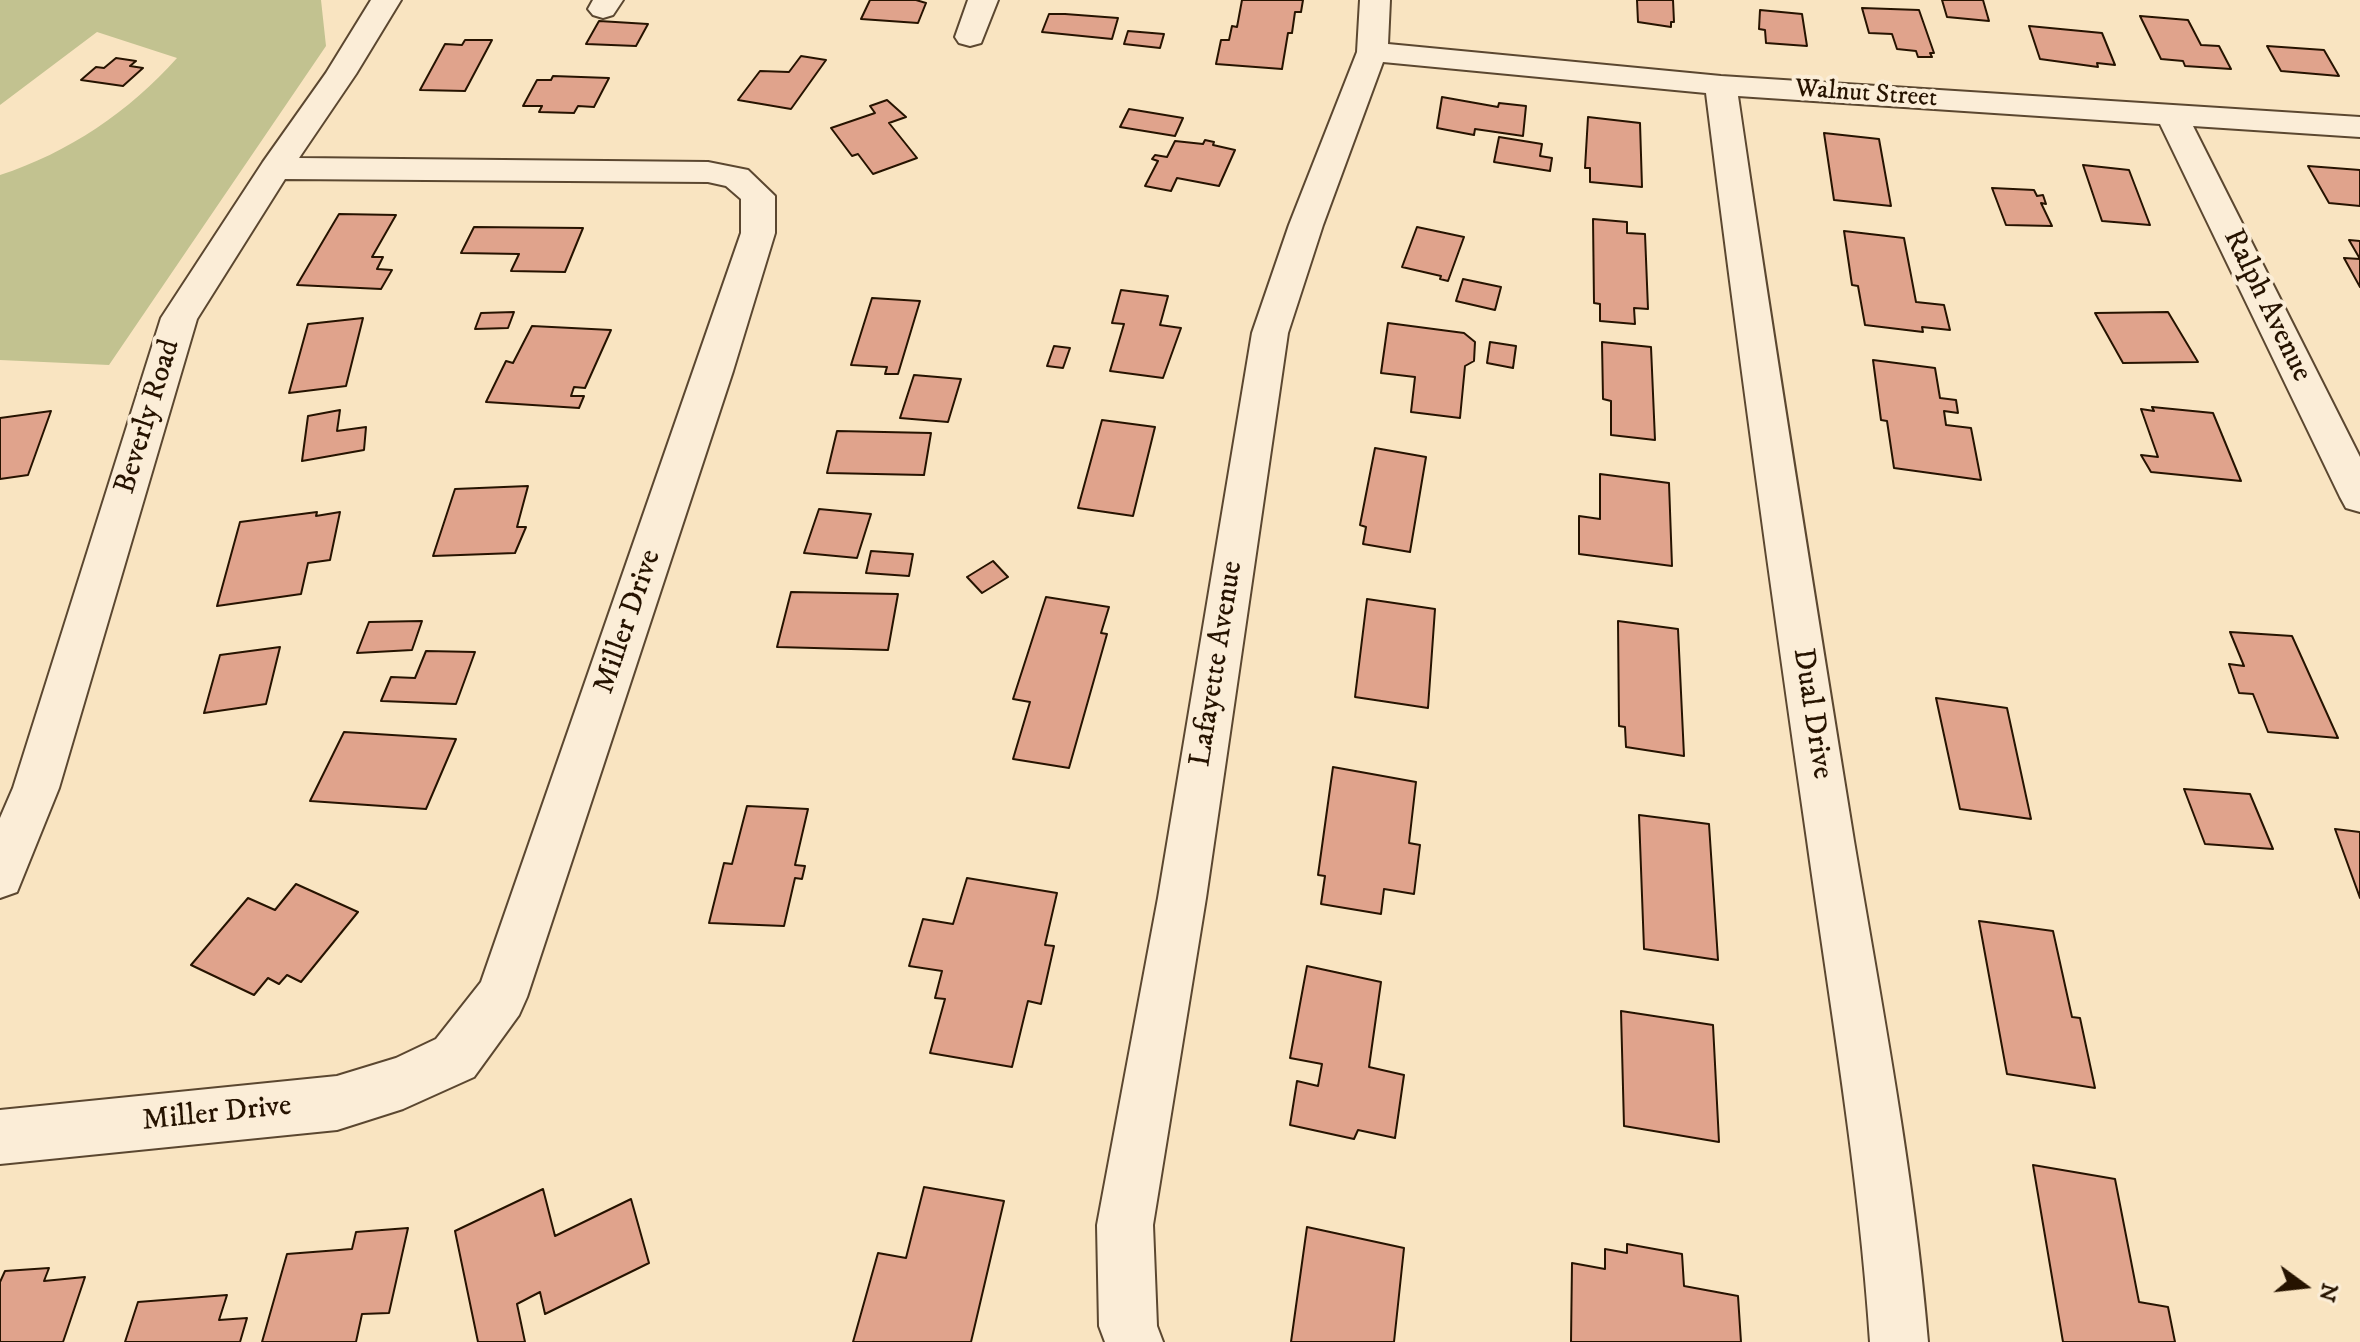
<!DOCTYPE html>
<html>
<head>
<meta charset="utf-8">
<style>
	body { margin:0 }
	#map { position:relative; width:2360px; height:1342px; overflow:hidden; background:#f9e4c1; font-family:"IM FELL DW Pica",serif }
	canvas { display:block }
	.north { position:absolute; left:2264px; top:1246px; width:80px; height:80px; -webkit-text-stroke:6px #fbedd7; paint-order:stroke; rotate:105deg; font-size:22px; font-weight:700; line-height:32px; text-align:center; color:#261300 }
	.north::after { content:''; display:block; margin:auto; width:28px; height:36px; background:#261300; clip-path:polygon(50% 0,100% 100%,50% 72%,0 100%) }
</style>
</head>
<body>
<div id="map">
<canvas width="2360" height="1342"></canvas>
<div class="north">N</div>
</div>
<script>
const g = document.querySelector('canvas').getContext('2d');
g.lineJoin = 'round';
function paint(path, color) {
  g.fillStyle = color;
  g.fill(path, 'evenodd');
}
function stroke(path, color, width, dash) {
  g.strokeStyle = color;
  g.lineWidth = width;
  g.lineCap = dash ? 'butt' : 'round';
  g.setLineDash(dash || []);
  g.stroke(path);
}
function write(font, color, halo, rows, align = 'center') {
  g.font = font + ' "IM FELL DW Pica",serif';
  g.lineWidth = 8;
  g.setLineDash([]);
  g.textBaseline = 'middle';
  g.strokeStyle = halo;
  g.fillStyle = color;
  for (const [text, x, y, turn = 0] of rows) {
    g.save();
    g.translate(x, y);
    g.rotate((+turn || 0) * Math.PI / 180);
    g.textAlign = isNaN(turn) ? turn : align;
    if (halo) g.strokeText(text, 0, 0);
    g.fillText(text, 0, 0);
    g.restore();
  }
}
const green = new Path2D(`
	M0 0H321L326 46 109 365 0 360V175C68 153 130 111 177 58L97 32 0 105Z`);
const building = new Path2D(`
	M870 0H916L926 3 918 23 861 19Z
	M1242 0H1303L1301 12H1295L1292 33H1288L1282 69 1216 64 1221 40H1229L1232 26 1237 27Z
	M1637 0H1673L1674 22H1671V27L1638 22Z
	M1942 0H1983L1989 21 1947 17Z
	M1862 8 1919 10 1934 53H1930L1932 57H1918L1916 51 1897 49 1892 34 1869 33Z
	M1760 10 1802 14 1807 46 1766 43 1765 30 1759 29Z
	M1049 14H1065L1118 18 1112 39 1042 32Z
	M2140 16 2188 20 2201 45 2219 46 2231 69 2185 66 2183 61 2161 59Z
	M599 21 648 24 636 46 586 44Z
	M2029 26 2102 33 2115 65 2097 63 2098 67 2040 59Z
	M1128 31 1164 34 1160 48 1124 44Z
	M465 40H492L465 91 420 90 445 44 462 45Z
	M2267 46 2324 50 2339 76 2281 71Z
	M801 56 826 60 791 109 738 100 760 71 789 72Z
	M116 58 136 61 130 66 143 68 123 86 81 80 96 67 104 68Z
	M553 76 609 78 594 107 578 106 574 113 539 112 542 106H523L537 80H551Z
	M1442 97 1498 107 1499 103 1526 106 1523 136 1475 129 1474 135 1437 128Z
	M887 100 906 117 889 123 917 158 873 174 858 154 852 156 831 128 875 113 870 106Z
	M1129 109 1183 118 1175 136 1120 127Z
	M1588 117 1640 123 1642 187 1590 182V168H1585Z
	M1824 133 1879 139 1891 206 1834 200Z
	M1499 137 1542 144 1540 156 1552 158 1550 171 1494 162Z
	M1205 140 1214 142 1213 145 1235 150 1219 186 1177 178 1171 191 1145 186 1158 161 1152 159 1155 155 1167 157 1175 141 1203 144Z
	M2083 165 2129 170 2150 225 2102 221Z
	M2308 166 2360 170V206L2329 203Z
	M1992 188 2034 190 2037 196 2043 195 2046 204 2041 203 2052 226 2006 225Z
	M339 214 396 215 372 257H383L377 269 392 270 381 289 297 285Z
	M1593 219 1627 222V233L1645 234 1648 309 1634 308 1635 324 1600 321V304L1594 303Z
	M474 227 583 228 565 272 511 271 519 254 461 253Z
	M1417 227 1464 237 1448 281 1440 279 1441 276 1402 267Z
	M1844 231 1904 238 1916 302 1944 305 1950 330 1922 327 1923 332 1865 325 1858 286 1852 285Z
	M2349 240 2360 241V287L2344 258 2360 259Z
	M1463 279 1501 287 1495 310 1456 301Z
	M1121 290 1168 296 1160 325 1181 328 1163 378 1110 371 1124 324 1112 323Z
	M872 298 920 301 898 374H885L887 367 851 365Z
	M514 312 508 328 475 329 481 313Z
	M2168 312 2198 362 2123 363 2095 313Z
	M363 318 346 386 289 393 308 324Z
	M1388 323 1464 333 1475 342 1474 361 1465 366 1460 418 1411 412 1415 377 1381 373Z
	M532 326 611 330 585 388 574 387 571 396H584L579 408 486 402 506 361 513 363Z
	M1490 342 1516 346 1513 368 1487 363Z
	M1602 342 1651 347 1655 440 1611 435V401L1603 399Z
	M1054 346 1070 348 1063 368 1047 366Z
	M1873 360 1935 368 1940 398 1956 400 1958 413 1944 411 1946 425 1971 428 1981 480 1894 468 1887 421 1881 420Z
	M914 375 961 379 948 422 900 418Z
	M2152 407 2213 413 2241 481 2151 472 2141 455 2158 457 2141 409 2154 411Z
	M340 410 337 431 366 427 364 450 302 461 308 416Z
	M51 411 28 475 0 479V418Z
	M1102 420 1155 427 1133 516 1078 508Z
	M837 431 931 433 924 475 827 473Z
	M1375 448 1426 457 1410 552 1363 544 1366 527 1360 525Z
	M1600 474 1669 483 1672 566 1579 554V516L1600 519Z
	M528 486 517 527H526L515 553 433 556 455 489Z
	M819 509 871 514 857 558 804 553Z
	M317 512 316 516 340 512 330 560 308 563 301 594 217 606 240 522Z
	M871 551 913 554 909 576 866 573Z
	M993 561 1008 577 982 593 967 577Z
	M791 592 898 594 888 650 777 647Z
	M1046 597 1109 607 1101 633 1107 634 1069 768 1013 759 1030 702 1013 699Z
	M1367 599 1435 609 1428 708 1355 697Z
	M422 621 412 650 357 653 369 622Z
	M1618 621 1678 629 1684 756 1626 747 1625 727 1619 726Z
	M2230 632 2292 636 2338 738 2268 732 2253 694 2239 693 2229 664 2244 666Z
	M280 647 266 704 204 713 220 655Z
	M426 651 475 652 456 704 381 701 391 677 415 678Z
	M1936 698 2007 708 2031 819 1960 809Z
	M344 732 456 739 426 809 310 801Z
	M1333 767 1416 782 1409 843 1420 845 1414 894 1384 889 1381 914 1321 904 1325 876 1318 875Z
	M2184 789 2250 794 2273 849 2205 844Z
	M747 806 808 809 795 865 805 866 802 879 795 878 784 926 709 923 724 863 732 864Z
	M1639 815 1709 824 1718 960 1644 949Z
	M2335 829 2360 832V898Z
	M967 878 1057 893 1045 945 1054 946 1041 1004 1028 1001 1012 1067 930 1053 945 999 935 998 942 971 909 966 923 919 953 924Z
	M296 884 358 912 301 982 287 975 279 984 268 978 254 995 191 965 248 898 275 910Z
	M1979 921 2053 931 2072 1017 2080 1018 2095 1088 2007 1074Z
	M1307 966 1381 982 1369 1067 1404 1075 1395 1138 1358 1130 1354 1139 1290 1125 1297 1081 1318 1086 1322 1064 1290 1058Z
	M1621 1011 1713 1025 1719 1142 1624 1126Z
	M2033 1165 2115 1179 2139 1302 2168 1307 2175 1342H2063Z
	M924 1187 1004 1201 971 1342H853L878 1253 906 1258Z
	M543 1189 555 1236 631 1199 649 1263 545 1314 540 1292 517 1304 525 1342H478L455 1231Z
	M1307 1227 1404 1248 1394 1342H1291Z
	M408 1228 389 1313 362 1314 356 1342H262L287 1254 352 1249 356 1232Z
	M1627 1244 1682 1254 1684 1286 1738 1296 1741 1342H1571L1572 1263 1605 1269V1249L1627 1253Z
	M49 1268 44 1281 85 1277 63 1342H0V1282L5 1271Z
	M227 1295 219 1320 247 1318 240 1342H125L138 1302Z`);
const minor = new Path2D(`
	M371 0H401L356 74 299 158 708 162 748 170 775 196V233L733 371 527 997 519 1015 474 1077 403 1109 337 1130 0 1164V1110L337 1076 396 1058 436 1039 481 982 741 233V199L726 186 708 182 285 179 197 319 59 788 17 892 0 898V818L13 788 161 318 263 162 326 73Z
	M593 0H623L613 15 603 18 593 15 588 9Z
	M968 0H998L981 43 970 46 959 43 955 37Z
	M1360 0H1390L1388 44 1721 76 2360 117V137L2193 126 2360 457V512L2346 508 2340 497 2160 124 1738 96C1774 344 1814 592 1854 841 1882 1007 1914 1174 1928 1342H1870C1859 1174 1830 1006 1807 840 1771 591 1737 342 1706 93L1383 62 1323 225 1288 333 1206 898 1153 1225 1157 1326 1163 1342H1105L1099 1326 1097 1225 1158 898 1252 333 1289 225 1357 52Z`);
const farStreetnames = [
	["Walnut Street",1866,95,4]
];
const streetNames = [
	["Ralph Avenue",2266,306,64],
	["Beverly Road",149,417,-73],
	["Miller Drive",629,622,-71],
	["Lafayette Avenue",1218,664,-81],
	["Dual Drive",1811,714,81],
	["Miller Drive",217,1115,-6]
];
paint(green, '#c2c290');
paint(building, '#e0a38c');
stroke(building, '#261300', 2);
stroke(minor, '#5b4730', 4);
paint(minor, '#fbedd7');
write('26px', '#261300', '#fbedd7', farStreetnames);
write('30px', '#261300', '#fbedd7', streetNames);
</script>
</body>
</html>
